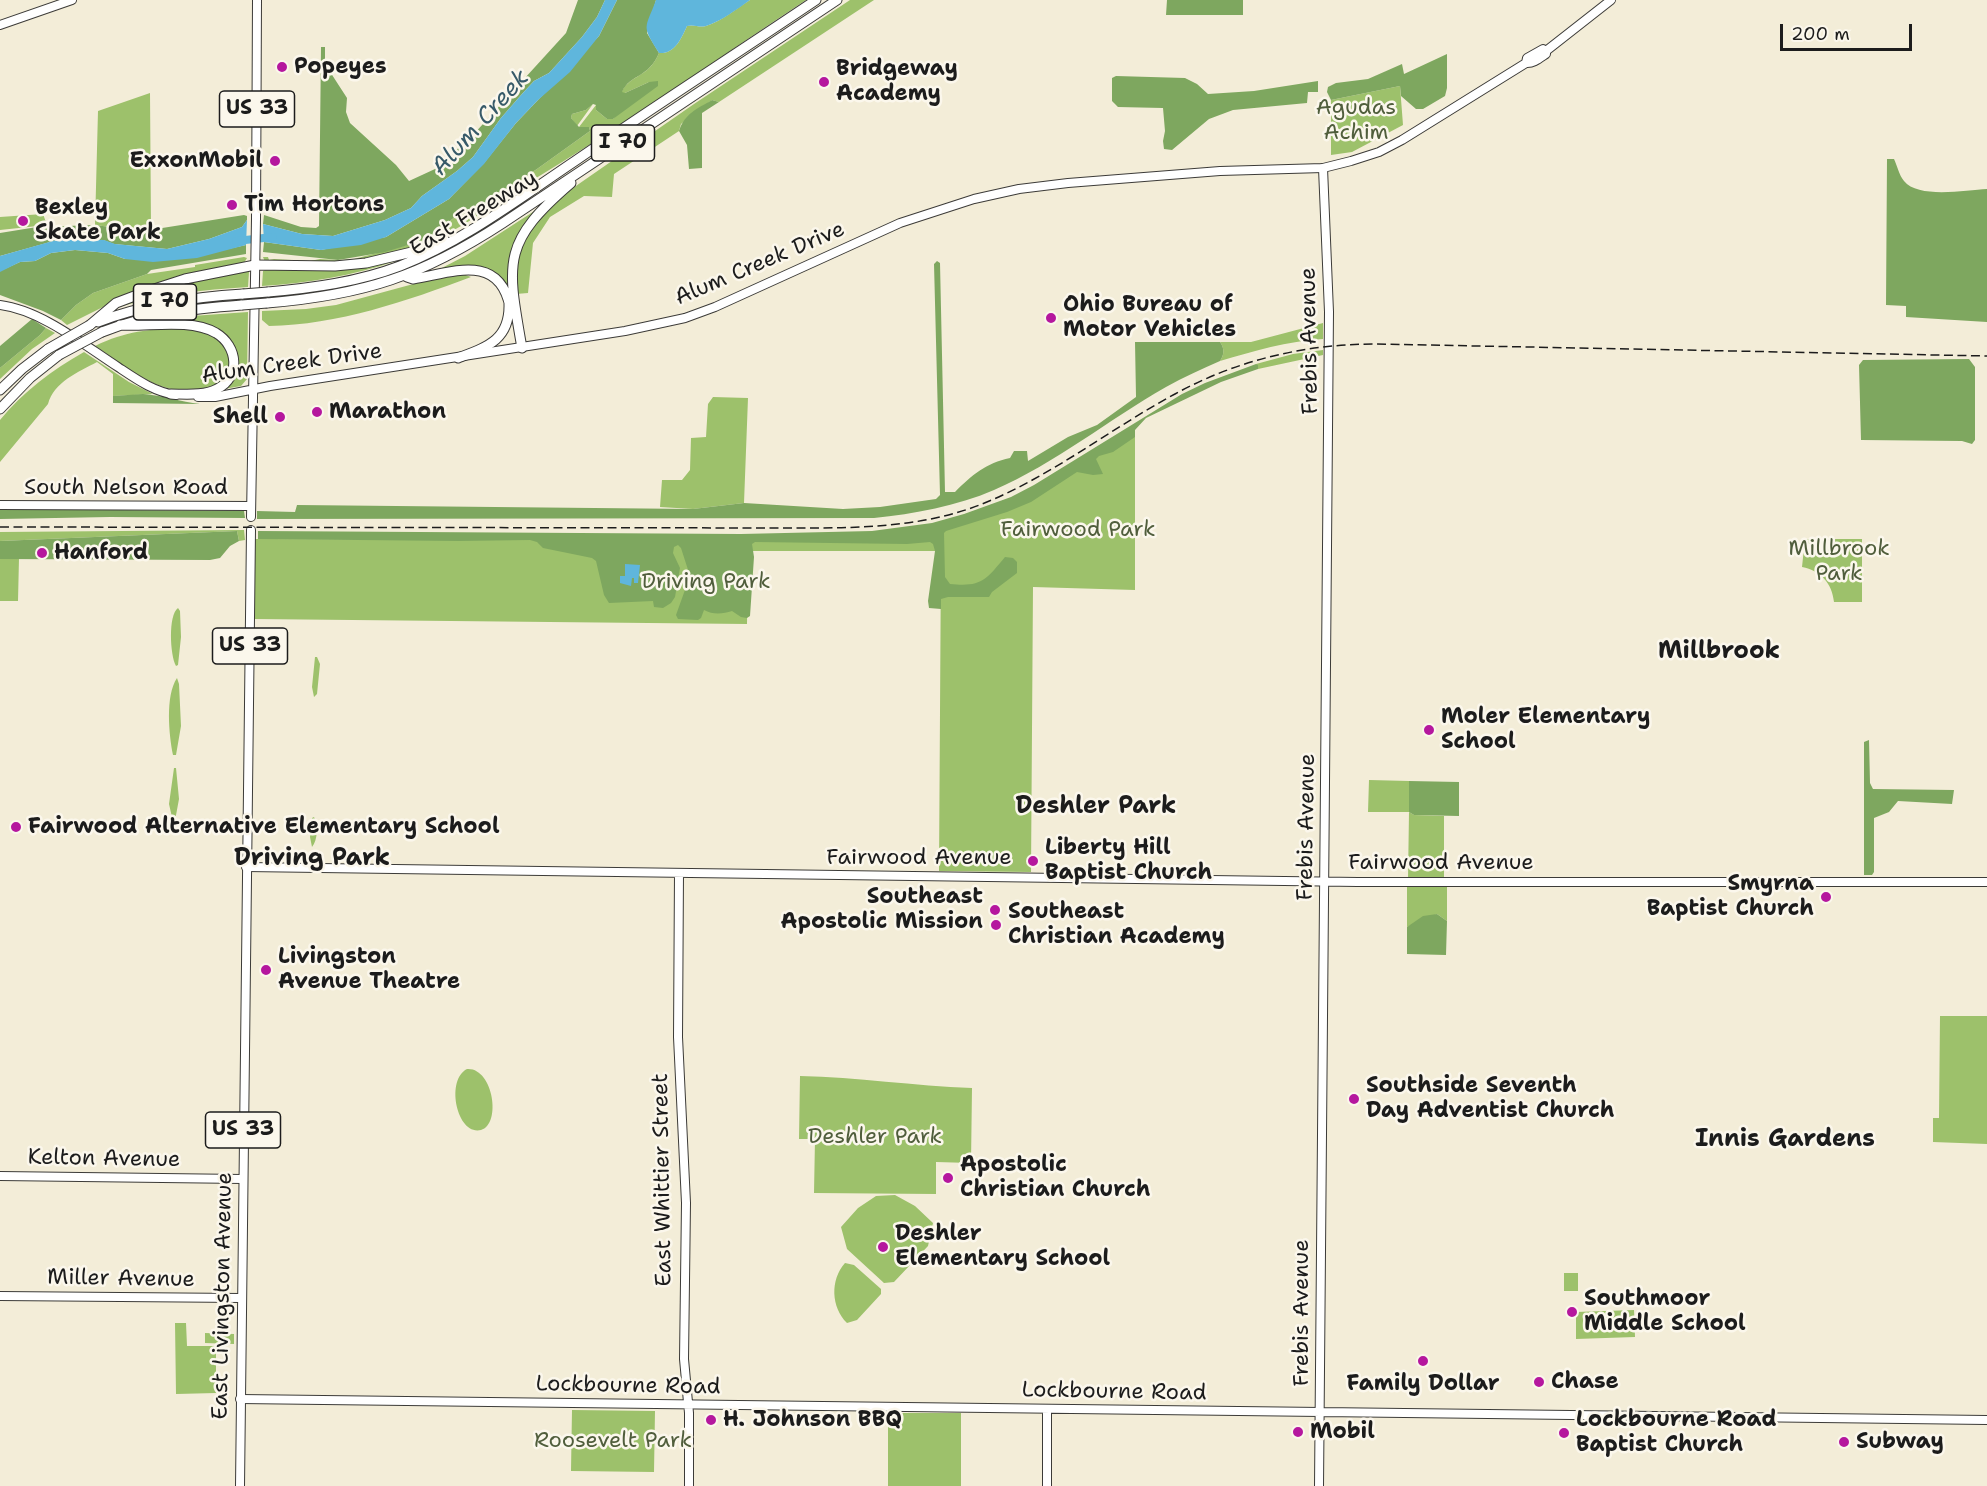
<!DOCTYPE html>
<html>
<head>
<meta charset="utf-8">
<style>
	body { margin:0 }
	#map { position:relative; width:1987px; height:1486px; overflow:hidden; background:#f3edd8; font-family:"Shantell Sans",sans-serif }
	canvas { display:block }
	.scale { position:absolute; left:1780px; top:24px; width:132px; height:27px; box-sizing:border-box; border:3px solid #1c1c1c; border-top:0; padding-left:8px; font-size:18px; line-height:21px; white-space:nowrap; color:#1c1c1c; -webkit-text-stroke:4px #fbf7ec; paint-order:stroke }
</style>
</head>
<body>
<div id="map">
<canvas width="1987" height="1486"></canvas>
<div class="scale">200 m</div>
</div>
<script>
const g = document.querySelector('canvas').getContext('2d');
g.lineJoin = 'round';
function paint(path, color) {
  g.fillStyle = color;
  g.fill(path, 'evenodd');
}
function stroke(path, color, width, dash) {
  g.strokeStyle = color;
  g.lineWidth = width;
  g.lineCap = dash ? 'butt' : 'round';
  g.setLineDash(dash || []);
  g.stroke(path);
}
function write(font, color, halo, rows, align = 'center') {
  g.font = font + ' "Shantell Sans",sans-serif';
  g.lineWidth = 5;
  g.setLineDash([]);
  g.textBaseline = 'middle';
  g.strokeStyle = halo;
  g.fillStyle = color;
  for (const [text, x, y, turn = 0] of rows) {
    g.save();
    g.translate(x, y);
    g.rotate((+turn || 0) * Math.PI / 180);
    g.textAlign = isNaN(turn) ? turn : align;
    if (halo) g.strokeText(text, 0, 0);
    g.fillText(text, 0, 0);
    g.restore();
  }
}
const green = new Path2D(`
	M750 0H806C714 61 623 126 528 183 483 210 450 240 396 254 354 265 309 262 265 262L263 257H268L269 260 274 259 310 261 320 259 338 260 354 259 418 242 427 238 455 217 475 210 537 169 590 131 589 127H579L596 105V110L607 119H613L649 82 625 93H621C630 74 649 78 659 53 675 54 681 39 687 26 694 24 699 28 706 26 722 21 737 8 750 0Z
	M850 0H874L719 102 712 100 681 124 679 131 614 174 612 197 584 196 550 217 533 243 528 293 516 294 514 268 529 230 560 197 694 104Z
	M1400 86 1403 125 1352 152 1331 155V100Z
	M150 93 151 229 118 228 95 225 98 111Z
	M593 104 577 126 571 118 572 114 586 110Z
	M539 208 522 230 510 295 495 276 436 271 465 256Z
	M43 214 47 225 0 230V217Z
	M244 257 247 258 244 263 113 302 67 325 61 320 76 305 93 293 147 274 195 267V265Z
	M396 260V261C352 276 308 283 262 286L263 271 265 270Z
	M245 271 249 272 248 287C203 290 159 294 116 308 154 285 201 279 245 271Z
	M463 274 471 277C407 301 337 325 269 326L262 320V311L306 309 336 305 417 283Z
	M248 312 247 379 241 386 224 389 234 373 225 337 162 321 192 316Z
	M1323 323V339C1287 341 1254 351 1220 361 1224 355 1225 349 1220 342H1251Z
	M46 328 55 333 32 349 0 379V368L40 335Z
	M183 328C195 331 208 332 218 339 236 351 232 380 213 389 208 392 183 391 176 390 146 385 120 362 95 346 126 331 149 329 183 328Z
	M1323 350V355L1258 369 1256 364 1293 354Z
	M84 352 129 382 153 394 113 396V374L97 362C78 372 54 382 48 404L0 462V420C23 392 52 370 84 352Z
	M713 397 748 398 744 503 693 509 660 507 662 480H682L690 470 691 438 706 437 708 404Z
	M1135 430V590L1033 587 1031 872 939 871 941 551H748L747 624 254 619V539L941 540 942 524 1001 505Z
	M244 530 245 540 239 541 237 531 0 541V532Z
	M1805 539H1862V602H1834C1832 583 1821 571 1802 567Z
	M19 558 18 601H0V559Z
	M178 608 180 611 181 637 178 665 176 666C170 655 168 615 178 608Z
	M315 657H317L320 664 317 694 314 697 312 687Z
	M177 678 179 684 181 726 176 755H173C169 735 165 696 177 678Z
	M174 768H176L179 799 174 826 169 804Z
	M1369 780 1409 781V812L1414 815 1444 816V878L1408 879 1409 812H1368Z
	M314 817C318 825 318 840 312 847L310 837 312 818Z
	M1407 885H1447V921L1437 914 1407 927Z
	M1940 1016H1987V1144L1933 1142V1118H1939Z
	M467 1069C493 1067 502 1124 481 1130 457 1136 445 1080 467 1069Z
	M800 1076C857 1077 914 1086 972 1088L971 1163 936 1162V1194L814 1193 815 1139H799Z
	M895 1195 915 1206 933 1223 928 1246 894 1282 884 1283 847 1249 841 1227 858 1208 876 1196Z
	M845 1263 854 1265 881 1289V1294L857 1320 847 1323C831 1307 830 1280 845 1263Z
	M1564 1273H1578V1291H1564Z
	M1634 1310 1635 1337 1576 1339V1312Z
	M175 1323H186L187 1346H216V1393L176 1394Z
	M205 1333 234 1334V1344L205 1343Z
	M572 1410 655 1411 654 1472 571 1471Z
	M888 1413H961V1486H888Z`);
const forest = new Path2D(`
	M578 0H605L597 17 582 37 549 73 534 81 522 94 501 118 473 157 457 171 422 196 411 208 385 220 333 236 302 234 263 224 264 215 301 227 316 228 319 226 321 47H325V64L347 98 346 112 350 123 396 165 409 181 435 169 472 136 566 33Z
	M617 0H656L647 33 659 53C649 78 630 74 622 92L625 93 649 82 658 81V86L613 119H607L596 110V105L593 104 586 110 572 114 571 118 579 127H589L590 131 537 169 475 210 455 217 427 238 418 242 385 252 338 260 263 252 264 242 321 250 386 237 449 199 484 163 516 123 599 36Z
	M1167 0H1243V15H1166Z
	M1447 54V88L1445 96 1423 109H1416L1401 96 1400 86 1331 100 1327 92 1328 87 1336 83 1368 79 1402 64 1404 74Z
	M1116 76 1185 78 1197 84 1208 94 1254 91 1318 81V92H1308L1307 103 1233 110 1209 119 1172 150 1164 149 1163 141 1165 131 1163 108 1118 107 1112 101V78Z
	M712 100 719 102 702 113V168L689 169 687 145 679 131C685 113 697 109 712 100Z
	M1887 159H1894C1897 165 1899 175 1904 181 1918 199 1966 190 1987 189V322L1906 317V306L1886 305Z
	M244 215 247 216V220L242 227 209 239 167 249 114 244 103 240 61 239 0 256V233L37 227 95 225 118 228 156 229Z
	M246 245V254L151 270 147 274 93 293 76 305 61 320 43 311 0 295V271L20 262 35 261 51 253 75 250 108 253 125 259 228 249Z
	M937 261 940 263 945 492H955C972 475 986 463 1010 458L1014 451H1027L1028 461 1068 437 1097 425 1136 397 1135 342H1220C1225 349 1224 355 1220 361 1202 369 1184 377 1166 387 1108 420 1056 463 994 490 957 506 914 514 874 518L257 519V511L295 512 297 505 693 509 744 503 843 509 880 507 936 499 940 495 934 264Z
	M32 319 46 328 40 335 0 368V346Z
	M1969 359 1975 367V440L1972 444 1962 441 1861 440 1859 365 1863 360Z
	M1256 364 1258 365V369L1221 382 1146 418 1135 430V437L1113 452 1099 456 1096 459 1103 474 1093 475 1077 472 1031 502 1007 512 946 531 944 533 945 577 950 584C981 587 985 581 1005 557L1013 558 1017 562V573L992 592 989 597H948L941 599V609L929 608 928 601 935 551 933 544 930 542 907 544 755 542 752 544 754 557 750 616 747 618 741 617 732 611C723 614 713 615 704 610L701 618 698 620 678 619 676 615 690 576 681 548 678 545 674 547 673 553 680 568 675 597 671 603 663 608 654 607 653 601 609 603 604 595 596 561 592 558 543 548 537 542 530 540 458 541 258 539V531L741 534 872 531 932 523 964 514 1011 497 1034 485 1182 394 1205 383Z
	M143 394C162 395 181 402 200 404L113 403V396Z
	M0 509 244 511 245 518 110 517 0 519Z
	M237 531 239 541 230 546 220 558 210 560 0 559V541Z
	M1869 740 1870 783 1873 789 1954 790 1952 804 1898 801 1889 812 1874 818V872L1872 875H1864V742Z
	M1409 781 1459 782V816L1414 815 1409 812Z
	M1437 914 1447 921 1446 955 1407 954V927L1423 916Z`);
const water = new Path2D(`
	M605 0H617L599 36 570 72 538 100 516 123 484 164 449 199 386 237 361 245 321 250 264 242 263 224 302 234 333 236 385 220 411 208 422 196 457 171 473 157 501 118 522 94 534 81 549 73 582 37 597 17Z
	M656 0H750C737 9 722 21 706 26 699 28 694 24 687 26 681 39 675 54 659 53 641 24 645 30 656 0Z
	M247 220 246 245 197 258 153 262 125 259 108 253 75 250 51 253 35 261 20 262 0 272V256L60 239 104 240 115 244 167 249 209 239 242 227Z
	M625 564 640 565 638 583H634V578H632L631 586 620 583V576H625Z`);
const river = new Path2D(`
	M236 241 273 237`);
const secondary = new Path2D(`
	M0 25 72 0
	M0 505 251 506
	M246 867 1358 882H1987
	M679 873 678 1037 686 1203 684 1359 689 1413V1486
	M0 1176 243 1179
	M0 1296 241 1298
	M240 1399 1987 1420
	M1047 1409V1486
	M1319 1486 1329 312 1323 168`);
const primary = new Path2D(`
	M1526 63 1527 58 1543 49 1546 51
	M0 305C41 310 84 345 118 367 136 379 154 392 176 395
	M198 397H215L270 386 625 331 685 318 715 307 900 223 974 199 1019 189 1068 183 1220 171 1323 168 1351 161 1379 152 1402 140 1526 63C1533 64 1540 58 1546 54V51L1611 0
	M251 517 256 219 257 0
	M240 1486 251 530`);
const highway = new Path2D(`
	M407 277 413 279C451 273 499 252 510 307
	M268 292C313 288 358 282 400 266 462 242 520 198 575 161 655 106 736 54 816 0
	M267 303C364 295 422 276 503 223L837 0
	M98 322C145 304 192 297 243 294
	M90 325 116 303 145 292 185 279 255 265 335 266 366 263 416 251 444 239
	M120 325C149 327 189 318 216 333 238 346 241 377 217 389 204 396 185 394 171 394
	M102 332C151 313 191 309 242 305
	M522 348C507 262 501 243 571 183
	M458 358C487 347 510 340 509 304
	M0 390 22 369 48 349
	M0 409 30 378 59 355`);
const rail = new Path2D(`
	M0 527 808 528C867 528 927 526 982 504 1052 476 1110 429 1175 394 1237 360 1305 344 1376 344L1987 356`);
const highwayBridge = new Path2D(`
	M243 294 268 292
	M242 305 267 303
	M48 349 90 325
	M59 355 102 332`);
const markers = [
	[282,67,6,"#b5179e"],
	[824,82,6,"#b5179e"],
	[275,161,6,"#b5179e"],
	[232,205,6,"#b5179e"],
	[23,221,6,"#b5179e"],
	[1051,318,6,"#b5179e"],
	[317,412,6,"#b5179e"],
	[280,417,6,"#b5179e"],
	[42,553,6,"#b5179e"],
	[1429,730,6,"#b5179e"],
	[16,827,6,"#b5179e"],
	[1033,861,6,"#b5179e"],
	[1826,897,6,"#b5179e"],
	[995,910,6,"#b5179e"],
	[996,925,6,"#b5179e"],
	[266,970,6,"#b5179e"],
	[1354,1099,6,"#b5179e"],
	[948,1178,6,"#b5179e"],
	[883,1247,6,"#b5179e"],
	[1572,1312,6,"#b5179e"],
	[1423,1361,6,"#b5179e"],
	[1539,1382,6,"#b5179e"],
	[711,1420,6,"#b5179e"],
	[1298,1432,6,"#b5179e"],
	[1564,1433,6,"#b5179e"],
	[1844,1442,6,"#b5179e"]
];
const shields = [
	[257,109,75],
	[623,143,63],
	[165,302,63],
	[250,646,75],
	[243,1130,75]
];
const shieldNames = [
	["US 33",257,109],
	["I 70",623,143],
	["I 70",165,302],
	["US 33",250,646],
	["US 33",243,1130]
];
const poiNames = [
	["Popeyes",294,67],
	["Bridgeway",836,69],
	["Academy",836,94],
	["ExxonMobil",263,161,"right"],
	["Tim Hortons",244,205],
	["Bexley",35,208],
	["Skate Park",35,233],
	["Ohio Bureau of",1063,305],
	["Motor Vehicles",1063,330],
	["Marathon",329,412],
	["Shell",268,417,"right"],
	["Hanford",54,553],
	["Moler Elementary",1441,717],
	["School",1441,742],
	["Fairwood Alternative Elementary School",28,827],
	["Liberty Hill",1045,848],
	["Baptist Church",1045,873],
	["Smyrna",1814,884,"right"],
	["Baptist Church",1814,909,"right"],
	["Southeast",983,897,"right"],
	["Apostolic Mission",983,922,"right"],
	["Southeast",1008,912],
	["Christian Academy",1008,937],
	["Livingston",278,957],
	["Avenue Theatre",278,982],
	["Southside Seventh",1366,1086],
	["Day Adventist Church",1366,1111],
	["Apostolic",960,1165],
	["Christian Church",960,1190],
	["Deshler",895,1234],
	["Elementary School",895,1259],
	["Southmoor",1584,1299],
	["Middle School",1584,1324],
	["Chase",1551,1382],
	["Family Dollar",1423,1384,"center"],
	["H. Johnson BBQ",723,1420],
	["Lockbourne Road",1576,1420],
	["Baptist Church",1576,1445],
	["Mobil",1310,1432],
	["Subway",1856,1442]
];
const parkNames = [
	["Agudas",1356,108],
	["Achim",1356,133],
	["Fairwood Park",1078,530],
	["Millbrook",1839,549],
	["Park",1839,574],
	["Driving Park",706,582],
	["Deshler Park",875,1137],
	["Roosevelt Park",613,1441]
];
const streetNames = [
	["East Freeway",474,214,-31],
	["Alum Creek Drive",760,264,-23],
	["Frebis Avenue",1310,341,-91],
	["Alum Creek Drive",292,364,-8],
	["South Nelson Road",126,488],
	["Frebis Avenue",1307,827,-89],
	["Fairwood Avenue",919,858],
	["Fairwood Avenue",1441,863],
	["Kelton Avenue",104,1159,1],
	["East Whittier Street",663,1180,-91],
	["Miller Avenue",121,1279,1],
	["East Livingston Avenue",223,1296,-89],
	["Frebis Avenue",1302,1313,-90],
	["Lockbourne Road",628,1386,1],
	["Lockbourne Road",1114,1392,1]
];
const waterNames = [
	["Alum Creek",481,123,-48]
];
const neighbourhoodNames = [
	["Millbrook",1719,652],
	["Deshler Park",1096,807],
	["Driving Park",312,859],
	["Innis Gardens",1785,1140]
];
paint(green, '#9dc16b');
paint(forest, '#7ea75f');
paint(water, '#5fb6dc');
stroke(river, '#5fb6dc', 8);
stroke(secondary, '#3c3b38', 10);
stroke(primary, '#3c3b38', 10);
stroke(highway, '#3c3b38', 11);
stroke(secondary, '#fff', 8);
stroke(primary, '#fff', 8);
stroke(highway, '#fff', 9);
stroke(rail, '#1c1c1c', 1.5, [9, 4.5]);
stroke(highwayBridge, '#3c3b38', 11, []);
stroke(highwayBridge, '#fff', 9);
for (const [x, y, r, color] of markers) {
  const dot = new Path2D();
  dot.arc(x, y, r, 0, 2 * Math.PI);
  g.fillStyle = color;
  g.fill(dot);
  stroke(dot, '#fbf7ec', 2);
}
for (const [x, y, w] of shields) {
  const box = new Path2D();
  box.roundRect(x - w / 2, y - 18, w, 36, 4.5);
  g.fillStyle = '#fbf7ec';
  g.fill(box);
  stroke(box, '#1c1c1c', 1.5);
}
write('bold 21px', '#1c1c1c', null, shieldNames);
write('bold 22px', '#1c1c1c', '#fbf7ec', poiNames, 'left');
write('22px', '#505e3c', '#fbf7ec', parkNames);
write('22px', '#1c1c1c', '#fbf7ec', streetNames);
write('italic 24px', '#375a69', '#fbf7ec', waterNames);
write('bold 24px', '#1c1c1c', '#fbf7ec', neighbourhoodNames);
</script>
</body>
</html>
